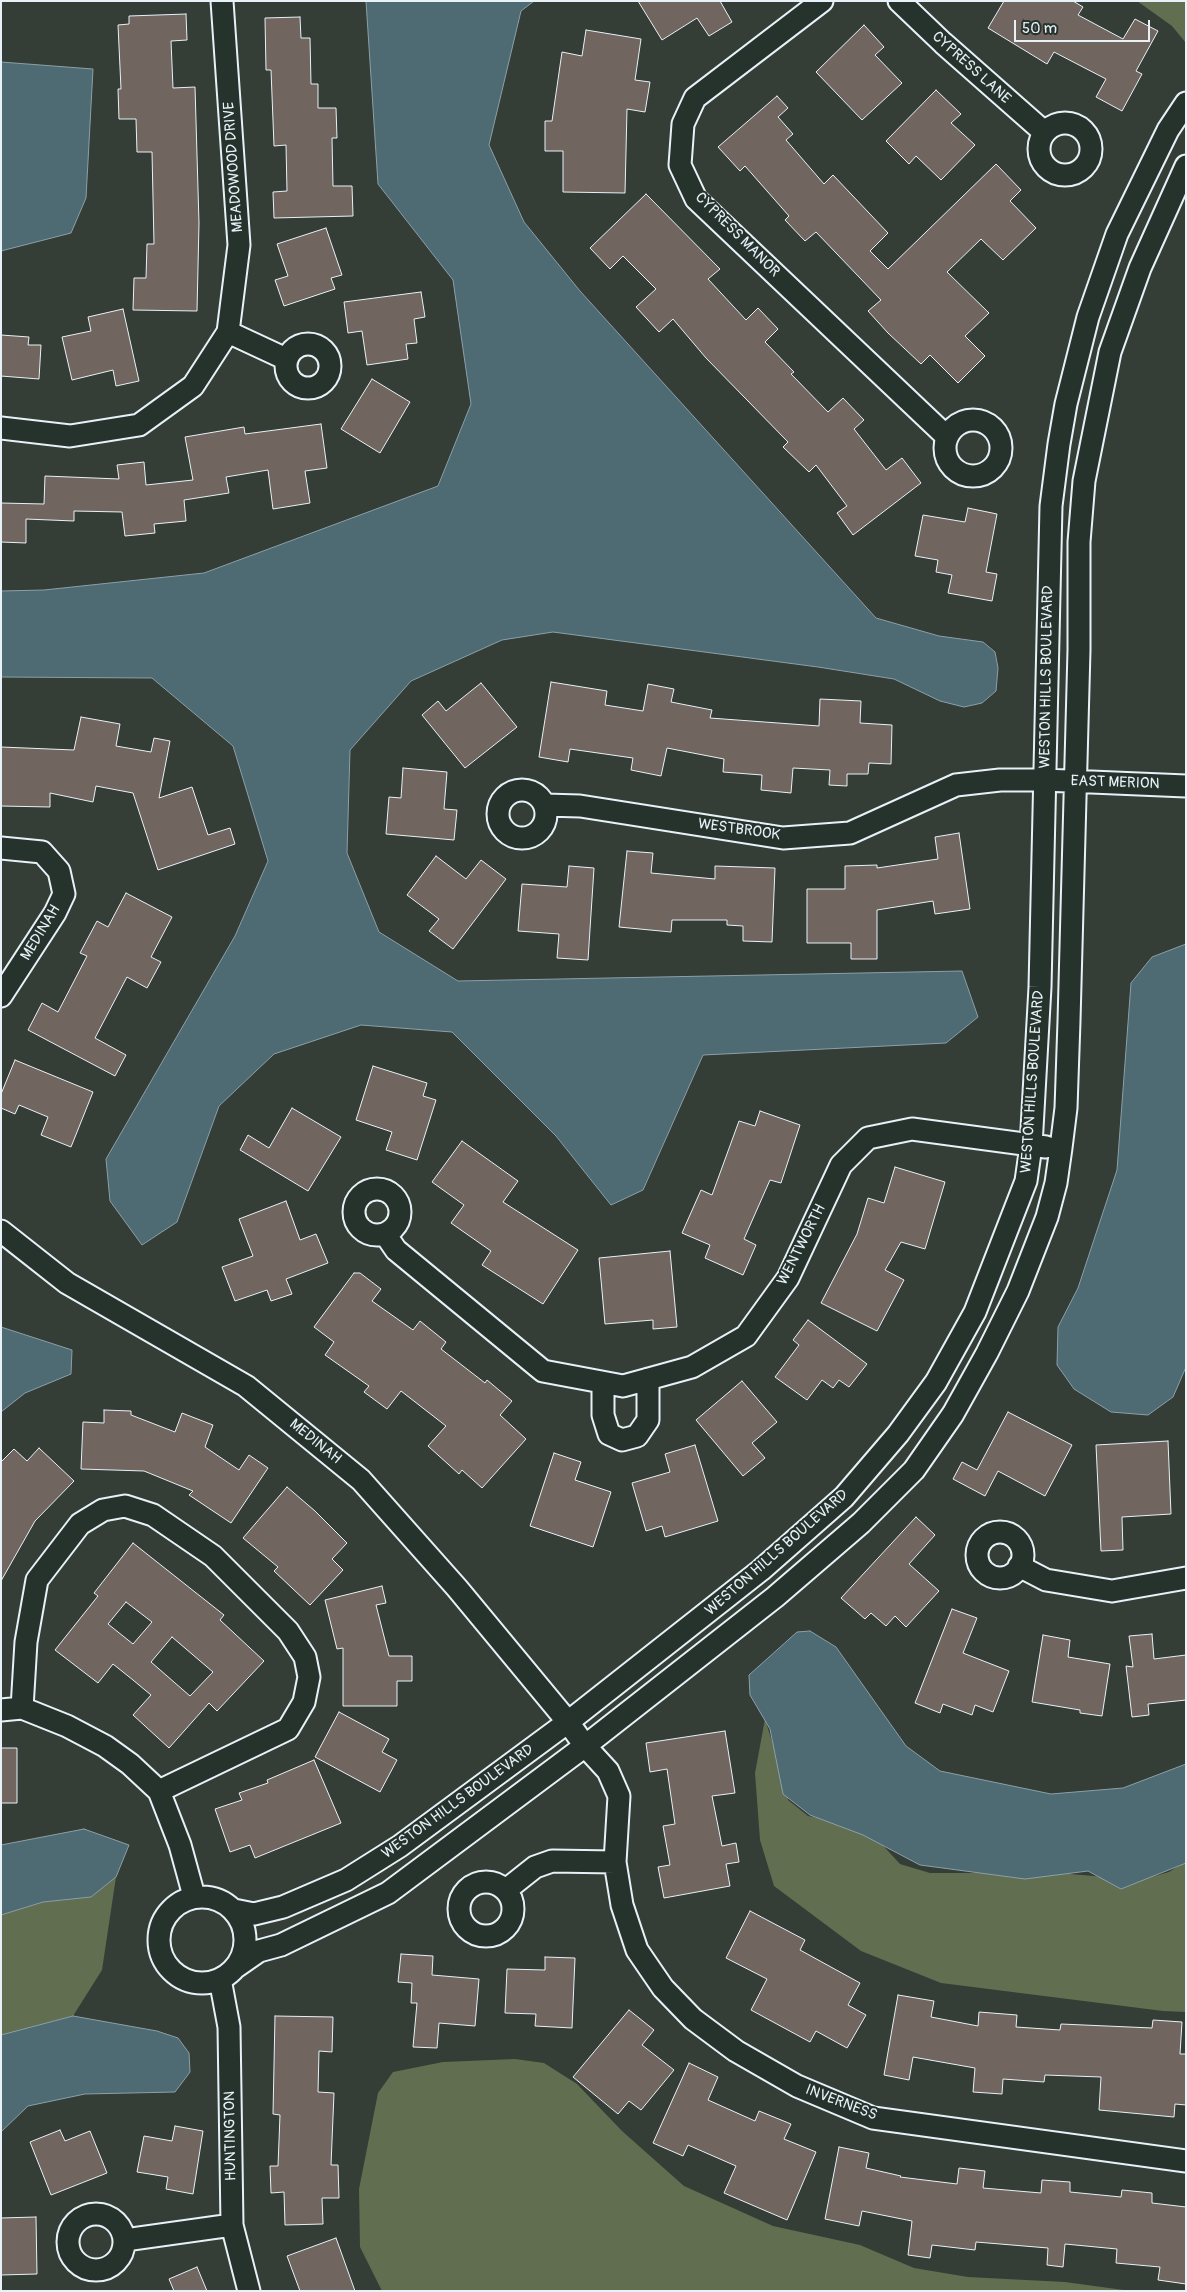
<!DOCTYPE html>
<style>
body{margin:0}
#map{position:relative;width:1187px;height:2292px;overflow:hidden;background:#353d37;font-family:Pangolin,sans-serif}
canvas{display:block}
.frame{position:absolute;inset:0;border:2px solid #e8f1f8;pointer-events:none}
.scale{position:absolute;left:1014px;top:20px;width:136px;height:22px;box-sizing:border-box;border:2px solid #e8f1f8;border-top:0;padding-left:6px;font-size:15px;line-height:18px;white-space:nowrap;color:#e8f1f8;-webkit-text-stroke:4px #26332d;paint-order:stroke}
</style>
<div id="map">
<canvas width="1187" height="2292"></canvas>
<div class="frame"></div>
<div class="scale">50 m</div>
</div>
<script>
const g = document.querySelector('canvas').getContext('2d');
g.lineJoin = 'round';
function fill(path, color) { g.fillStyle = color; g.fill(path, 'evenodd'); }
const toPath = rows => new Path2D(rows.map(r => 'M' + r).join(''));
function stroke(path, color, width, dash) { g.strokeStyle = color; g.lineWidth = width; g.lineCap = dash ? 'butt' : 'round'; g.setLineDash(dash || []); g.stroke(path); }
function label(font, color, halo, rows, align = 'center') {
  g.font = font + ' Pangolin,sans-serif'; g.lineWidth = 4; g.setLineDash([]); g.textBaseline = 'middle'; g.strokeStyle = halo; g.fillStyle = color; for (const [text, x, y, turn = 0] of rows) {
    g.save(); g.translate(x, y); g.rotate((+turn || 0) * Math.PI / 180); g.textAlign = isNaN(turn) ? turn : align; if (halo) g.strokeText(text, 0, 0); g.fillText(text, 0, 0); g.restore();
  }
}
fill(toPath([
 [1137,1,1186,1,1186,43,1172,26],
 [765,1719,784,1780,788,1800,808,1816,865,1826,900,1864,930,1873,1058,1873,1141,1880,1169,1872,1186,1861,1186,2012,1163,2011,941,1983,861,1951,774,1886,760,1840,755,1773],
 [116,1877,102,1970,73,2016,1,2035,1,1915,43,1902,91,1897],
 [515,2059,544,2063,577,2084,622,2131,684,2186,773,2226,860,2245,914,2268,968,2277,1065,2282,1131,2291,382,2291,360,2247,359,2189,378,2093,393,2072,443,2062]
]), '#616e4f');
const water = toPath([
 [366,1,534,1,521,11,489,145,524,222,580,291,876,618,939,636,983,642,995,652,998,668,996,691,982,703,964,707,940,701,894,679,818,667,553,632,502,640,411,681,350,750,347,853,379,932,458,981,962,971,978,1017,946,1043,703,1055,643,1190,611,1205,556,1136,452,1032,361,1025,274,1054,219,1106,177,1222,142,1245,110,1201,106,1159,235,936,268,861,233,746,152,678,1,677,1,591,44,590,204,573,438,486,471,404,453,280,378,184,366,1],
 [1,62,93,69,86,198,71,233,1,251,1,62],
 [1186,944,1186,1367,1173,1397,1148,1415,1111,1412,1074,1389,1057,1365,1058,1327,1078,1288,1117,1170,1131,983,1152,957,1186,944],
 [1,1327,72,1350,71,1374,25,1393,1,1412,1,1327],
 [810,1631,836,1647,906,1746,940,1771,1051,1794,1123,1788,1186,1764,1186,1863,1121,1889,1088,1871,1025,1879,920,1865,863,1835,810,1815,783,1794,770,1729,750,1695,749,1675,797,1632,810,1631],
 [84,1829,129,1845,116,1877,91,1897,43,1902,1,1915,1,1845,84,1829],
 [73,2016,157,2031,178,2038,189,2053,190,2072,175,2092,85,2094,28,2106,1,2132,1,2035,73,2016]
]);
fill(water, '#4e6a73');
stroke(water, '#8ca0a8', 1);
const building = toPath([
 [638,1,720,1,732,22,709,36,697,18,662,40,638,1],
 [1004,1,1073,1,1083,7,1078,15,1123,39,1135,19,1158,31,1136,71,1142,74,1122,111,1096,97,1106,79,1054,52,1047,64,988,28,1004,1],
 [186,14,187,40,171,41,173,88,195,87,199,223,197,311,133,310,134,278,146,278,147,244,154,244,152,152,137,152,136,119,119,119,118,89,121,89,118,25,129,24,129,16,186,14],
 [300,17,301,38,310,38,311,84,318,84,318,108,336,108,337,138,332,138,333,186,352,186,353,216,274,218,273,192,287,191,286,145,274,146,271,70,266,70,265,18,300,17],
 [864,25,884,47,875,55,902,83,862,120,816,72,864,25],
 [586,30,641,39,635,80,650,82,645,112,627,109,625,193,563,192,563,151,545,151,545,121,552,121,562,52,582,56,586,30],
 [936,90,961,114,951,123,975,145,941,180,916,156,909,164,886,141,936,90],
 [777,96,788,108,778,117,793,134,786,140,824,184,833,175,888,233,870,251,888,269,996,164,1021,190,1010,201,1036,228,1003,260,981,239,947,272,989,313,965,336,985,356,958,383,930,355,921,364,888,333,868,311,881,300,816,232,805,241,785,220,789,216,745,166,740,171,718,147,777,96],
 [646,194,720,269,708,279,746,320,758,308,778,329,765,342,794,372,791,374,828,412,843,398,864,420,854,429,886,470,902,458,921,483,853,535,837,513,847,506,816,465,809,472,783,447,788,442,706,358,673,319,659,332,636,307,656,289,623,256,610,269,590,248,646,194],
 [326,228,342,275,331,278,335,289,284,306,275,280,288,276,277,244,326,228],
 [421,292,425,317,414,319,417,343,406,344,408,359,367,365,362,331,348,333,344,302,421,292],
 [123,309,139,381,116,386,113,370,72,380,62,337,91,331,88,317,123,309],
 [1,335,29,337,28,345,41,345,39,379,1,376,1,335],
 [372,379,410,402,380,453,341,429,372,379],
 [321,424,327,468,305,471,310,503,273,509,268,470,226,477,229,493,184,500,186,521,154,524,155,533,125,536,122,512,74,511,74,521,26,519,26,543,1,542,1,503,44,504,45,476,119,479,117,465,144,462,146,485,193,480,185,437,244,427,245,434,321,424],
 [968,508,997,514,986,572,997,574,992,601,948,593,952,575,936,572,938,560,915,556,923,515,965,522,968,508],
 [551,682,607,691,605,705,643,711,648,684,674,689,671,702,712,710,710,718,819,726,820,699,861,701,860,723,892,725,891,764,869,763,868,774,847,774,847,786,829,785,830,770,793,768,791,793,761,790,762,775,723,772,724,759,667,748,661,776,631,770,633,758,570,749,568,762,539,757,551,682],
 [481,683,517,727,465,768,422,715,438,701,446,711,481,683],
 [81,717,120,724,116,746,151,752,154,738,170,741,159,798,192,787,208,835,230,828,235,844,158,870,133,793,96,786,93,802,50,793,50,807,1,806,1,747,74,750,81,717],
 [403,768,447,772,444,809,457,810,454,840,386,834,389,797,401,798,403,768],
 [959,833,970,909,935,914,933,901,877,910,877,959,851,959,851,943,807,943,807,889,845,889,845,866,877,865,877,868,938,859,935,837,959,833],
 [627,851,653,853,651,873,715,879,715,866,775,868,772,942,743,941,743,926,727,925,727,920,672,920,671,932,619,927,627,851],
 [436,856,466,879,481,860,506,879,453,949,429,931,439,919,407,895,436,856],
 [569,866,594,868,588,960,557,958,559,934,518,931,522,884,567,887,569,866],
 [126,893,172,917,151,957,161,962,147,988,127,977,95,1038,126,1055,115,1076,28,1030,42,1003,58,1012,87,956,80,953,97,921,108,927,126,893],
 [15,1060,93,1092,71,1147,41,1135,48,1117,19,1105,15,1114,1,1108,1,1094,15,1060],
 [373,1066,427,1083,423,1096,436,1100,417,1160,386,1150,392,1132,356,1120,373,1066],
 [292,1108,341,1137,308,1191,240,1150,248,1135,269,1148,292,1108],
 [760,1111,800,1125,781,1183,770,1180,744,1239,756,1245,743,1275,705,1258,710,1245,682,1233,701,1190,712,1195,739,1121,755,1126,760,1111],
 [462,1141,518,1181,503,1202,578,1250,543,1304,482,1265,491,1251,451,1223,464,1205,432,1182,462,1141],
 [895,1167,945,1182,925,1249,901,1242,885,1270,904,1280,877,1331,821,1303,857,1234,868,1198,884,1203,895,1167],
 [286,1201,300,1240,316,1234,328,1263,286,1279,292,1294,271,1301,267,1290,235,1301,222,1267,253,1256,239,1219,286,1201],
 [670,1251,677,1327,653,1329,653,1320,605,1324,599,1258,670,1251],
 [354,1273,360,1273,381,1289,372,1301,413,1330,420,1321,446,1342,441,1349,485,1383,487,1380,512,1401,500,1415,526,1439,482,1488,462,1470,459,1474,428,1446,446,1426,401,1391,387,1409,364,1392,369,1386,325,1355,334,1342,314,1327,354,1273],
 [808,1320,867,1364,849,1387,839,1380,833,1388,822,1380,807,1400,775,1377,799,1345,793,1340,808,1320],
 [742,1381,777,1422,752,1443,765,1458,743,1476,696,1420,742,1381],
 [104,1410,131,1411,131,1415,175,1432,182,1413,213,1425,205,1447,239,1470,249,1455,268,1468,231,1523,189,1495,193,1491,144,1471,81,1469,83,1422,104,1423,104,1410],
 [1008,1412,1072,1445,1045,1496,998,1471,985,1496,953,1479,962,1462,977,1470,1008,1412],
 [1168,1441,1171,1514,1122,1517,1123,1550,1101,1551,1096,1445,1168,1441],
 [695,1445,718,1521,665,1537,662,1526,646,1531,632,1483,670,1472,665,1454,695,1445],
 [39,1448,74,1481,35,1521,1,1581,1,1462,14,1449,27,1461,39,1448],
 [554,1453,581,1462,575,1480,611,1492,593,1547,530,1526,554,1453],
 [287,1487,315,1511,347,1543,332,1559,343,1570,310,1605,274,1571,278,1567,243,1538,287,1487],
 [916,1517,935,1535,909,1564,939,1591,906,1627,895,1616,886,1626,871,1613,865,1619,841,1598,916,1517],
 [133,1543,224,1615,220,1620,264,1661,217,1711,209,1703,169,1748,133,1715,151,1695,133,1680,113,1664,98,1683,55,1650,98,1596,94,1593,133,1543],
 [126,1602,152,1622,133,1644,108,1624,126,1602],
 [172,1637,213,1672,190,1696,151,1662,172,1637],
 [382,1586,386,1603,376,1605,389,1656,412,1656,412,1681,397,1681,397,1706,343,1706,343,1648,337,1649,325,1600,382,1586],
 [952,1609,977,1618,963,1653,1009,1671,993,1712,975,1705,972,1715,943,1704,940,1713,915,1703,952,1609],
 [1152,1634,1154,1659,1186,1655,1186,1700,1148,1704,1149,1715,1132,1717,1126,1666,1133,1667,1129,1636,1152,1634],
 [1043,1635,1070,1640,1068,1657,1110,1664,1102,1716,1080,1713,1080,1710,1032,1702,1043,1635],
 [339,1712,389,1739,382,1752,397,1760,380,1792,315,1757,339,1712],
 [725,1731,735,1793,712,1796,722,1846,736,1843,739,1862,726,1864,730,1886,664,1898,658,1867,670,1865,663,1826,675,1824,667,1769,650,1772,646,1743,725,1731],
 [1,1748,17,1748,17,1803,1,1803,1,1748],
 [314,1760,341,1823,255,1858,250,1845,230,1852,215,1809,242,1800,239,1793,268,1783,267,1780,314,1760],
 [750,1911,805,1940,800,1950,860,1983,848,2005,866,2015,847,2048,816,2031,810,2042,751,2010,767,1979,726,1958,750,1911],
 [401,1954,433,1956,432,1975,479,1979,475,2026,439,2023,437,2048,413,2047,417,2003,411,2003,412,1983,398,1982,401,1954],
 [545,1957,575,1958,572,2028,535,2026,536,2014,505,2013,507,1969,545,1970,545,1957],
 [898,1995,934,2001,931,2017,978,2026,979,2012,1017,2015,1016,2027,1060,2030,1061,2024,1152,2028,1153,2020,1182,2022,1180,2054,1186,2054,1186,2105,1175,2104,1174,2117,1099,2110,1101,2077,1045,2075,1044,2082,1003,2079,1002,2094,973,2092,975,2068,913,2057,909,2080,884,2075,898,1995],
 [629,2010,654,2030,642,2045,674,2070,641,2110,629,2101,618,2114,573,2077,629,2010],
 [275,2016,333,2017,332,2052,319,2051,318,2092,334,2093,331,2165,338,2165,339,2198,322,2198,323,2224,285,2225,284,2192,271,2193,270,2166,278,2166,280,2115,273,2114,275,2016],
 [689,2063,718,2077,708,2100,755,2121,759,2111,791,2124,784,2139,816,2152,787,2220,724,2193,736,2166,688,2145,683,2156,653,2143,689,2063],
 [175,2126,203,2131,193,2194,166,2189,168,2177,137,2172,144,2136,172,2141,175,2126],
 [60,2130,65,2141,90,2131,107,2173,51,2195,30,2142,60,2130],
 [839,2147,869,2153,866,2168,901,2176,900,2177,957,2184,959,2168,985,2171,983,2188,1041,2193,1042,2180,1070,2182,1070,2192,1121,2197,1122,2190,1152,2193,1152,2203,1186,2207,1186,2284,1158,2280,1160,2267,1116,2263,1117,2249,1065,2244,1063,2267,1047,2265,1048,2248,976,2242,975,2250,932,2245,930,2258,908,2255,912,2221,862,2211,859,2226,825,2219,839,2147],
 [36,2217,37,2274,1,2275,1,2218,36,2217],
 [336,2238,355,2291,300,2291,287,2256,336,2238],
 [197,2267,207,2291,174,2291,169,2279,197,2267]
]);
fill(building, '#71655f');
stroke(building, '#e8f1f8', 1);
const street = toPath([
 [822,1,695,98,683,124,680,165,696,199,946,436],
 [899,1,943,43,1044,132],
 '1039 149a26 26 0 1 1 52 0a26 26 0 1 1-52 0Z',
 [228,332,286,359],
 '286 366a22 22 0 1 1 44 0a22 22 0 1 1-44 0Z',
 '945 448a28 28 0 1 1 56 0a28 28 0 1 1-56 0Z',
 [1,428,70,436,139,425,193,386,228,332,239,245,222,1],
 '498 814a24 24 0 1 1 48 0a24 24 0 1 1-48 0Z',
 [545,805,580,806,783,838,850,833,956,785,1000,780,1044,780,1186,786],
 [1,848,42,852,59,871,64,894,55,913,1,996],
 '354 1212a23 23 0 1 1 46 0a23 23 0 1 1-46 0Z',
 [1,1231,67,1283,246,1386,361,1480,457,1588,568,1722,585,1746,608,1771,619,1796,615,1862,622,1905,637,1950,663,1988,693,2019,736,2051,797,2086,873,2118,1186,2161],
 [385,1234,396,1250,543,1371,623,1386,692,1367,746,1336,788,1278,841,1165,868,1138,912,1129,1046,1147],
 [603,1383,603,1415,609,1434,622,1440,637,1436,648,1420,648,1379],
 '977 1555a23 23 0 1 1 46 0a23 23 0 1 1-46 0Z',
 [1019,1566,1046,1580,1112,1591,1186,1578],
 [22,1708,26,1642,37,1580,80,1524,103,1510,125,1506,153,1515,213,1556,288,1631,305,1657,309,1677,304,1702,288,1729,159,1791],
 [1,1710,22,1708,67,1726,105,1746,130,1764,159,1791,180,1845,194,1896],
 '459 1909a27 27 0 1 1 54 0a27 27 0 1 1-54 0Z',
 [506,1890,535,1867,552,1861,615,1862],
 '159 1940a43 43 0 1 1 86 0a43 43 0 1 1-86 0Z',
 [234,1910,254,1914,283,1907,346,1880,400,1846,568,1722,761,1570,844,1497,898,1434,936,1382,975,1312,1026,1181,1031,1146,1040,987,1051,506,1059,444,1066,404,1088,317,1117,234,1168,130,1186,103],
 [236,1967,259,1951,281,1945,388,1893,585,1746,775,1597,861,1523,914,1470,953,1414,987,1353,1018,1291,1047,1217,1056,1183,1061,1148,1066,1108,1069,1021,1079,650,1079,542,1084,481,1110,352,1140,268,1186,166],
 [220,1979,229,2027,232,2225,249,2291],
 '68 2242a28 28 0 1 1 56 0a28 28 0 1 1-56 0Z',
 [125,2240,232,2225]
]);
stroke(street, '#e8f1f8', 25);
stroke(street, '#26332d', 21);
label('15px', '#e8f1f8', '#26332d', [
 ["CYPRESS LANE",971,68,42],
 ["MEADOWOOD DRIVE",234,167,-94],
 ["CYPRESS MANOR",737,235,45],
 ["WESTON HILLS BOULEVARD",1047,677,-89],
 ["EAST MERION",1115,783,2],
 ["WESTBROOK",739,830,8],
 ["MEDINAH",41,933,-59],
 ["WESTON HILLS BOULEVARD",1033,1082,-86],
 ["WENTWORTH",802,1245,-63],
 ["MEDINAH",315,1442,39],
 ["WESTON HILLS BOULEVARD",777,1553,-41],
 ["WESTON HILLS BOULEVARD",458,1802,-36],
 ["INVERNESS",841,2103,21],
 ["HUNTINGTON",231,2136,-91]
]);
</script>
